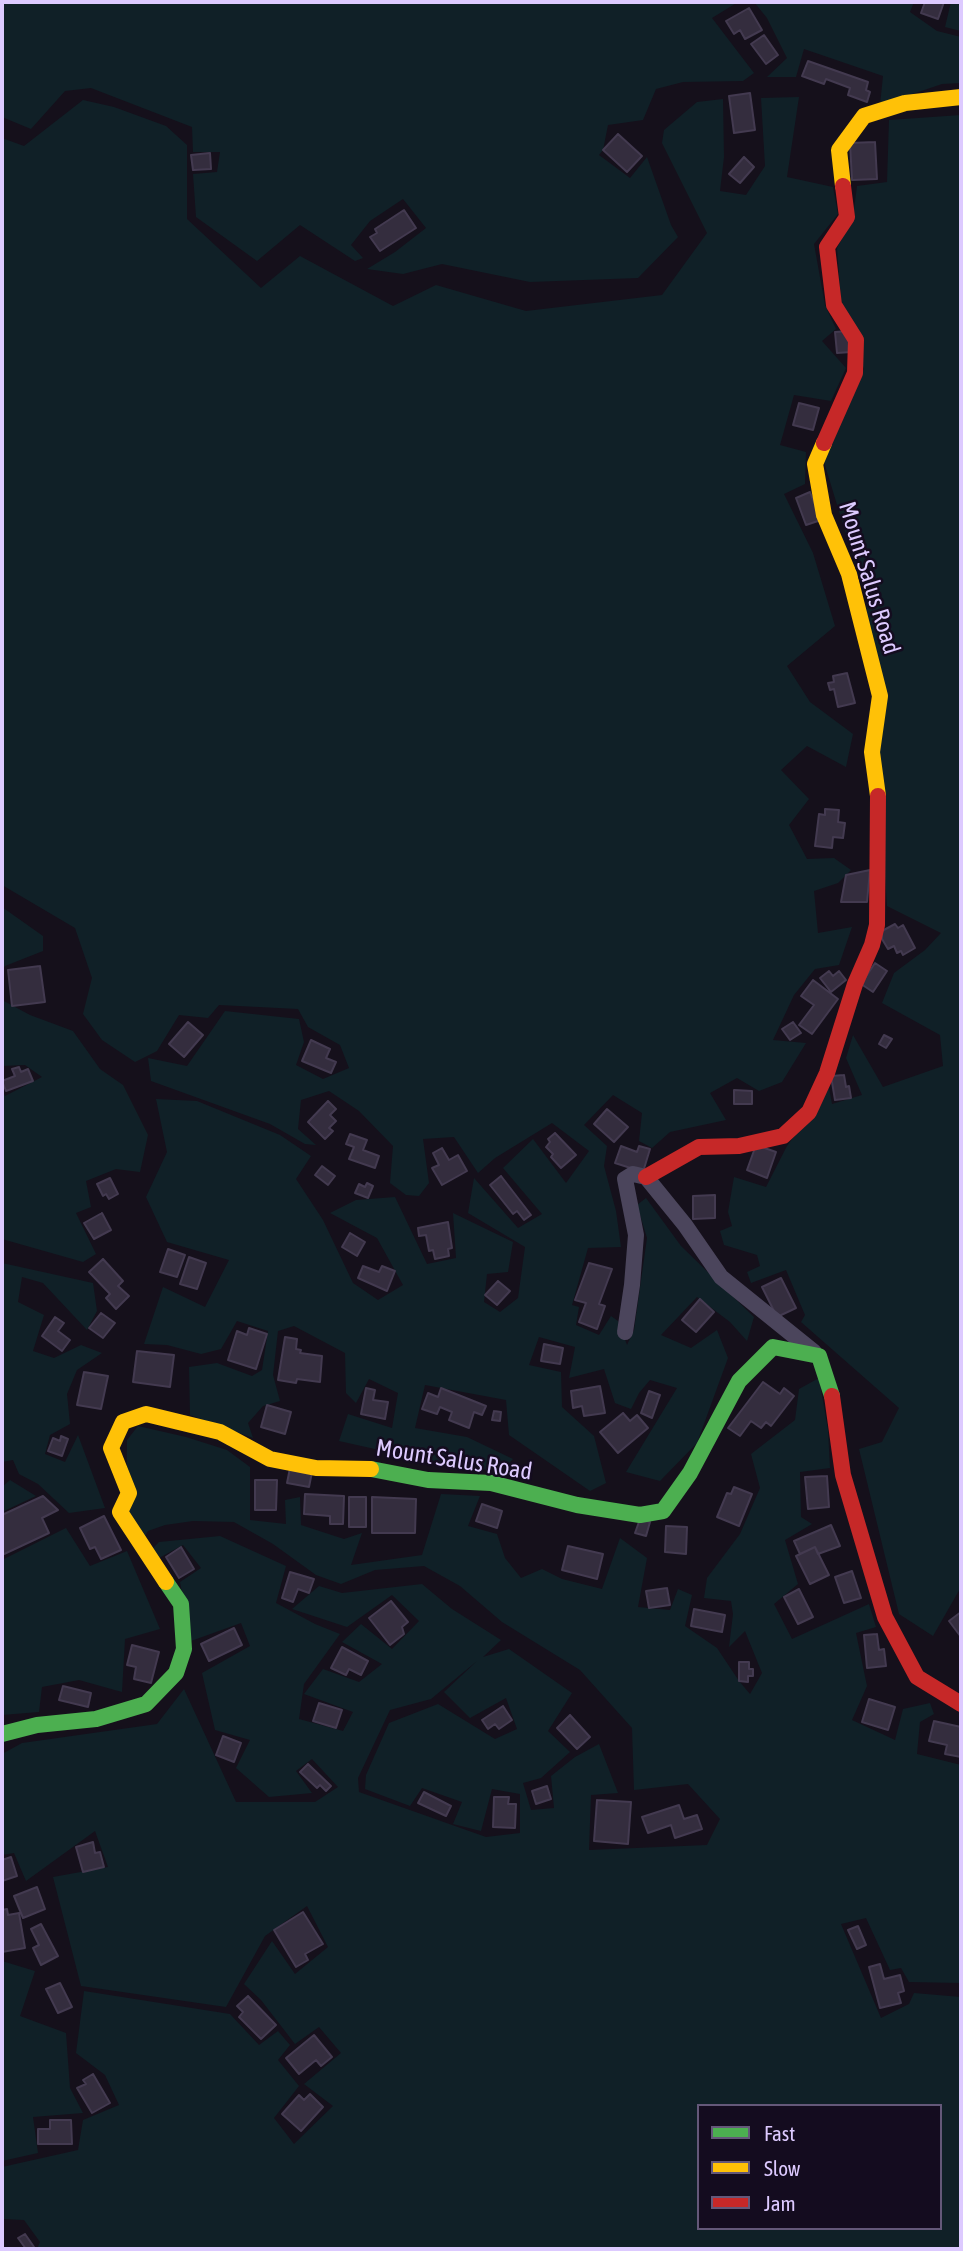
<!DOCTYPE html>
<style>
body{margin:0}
#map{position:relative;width:963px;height:2251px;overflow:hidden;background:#15101b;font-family:"Asap Condensed",sans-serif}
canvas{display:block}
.frame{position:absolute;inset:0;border:4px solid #ddcaff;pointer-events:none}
.legend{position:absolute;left:697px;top:2104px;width:245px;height:126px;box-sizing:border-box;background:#140c1f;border:2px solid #645879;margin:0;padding:9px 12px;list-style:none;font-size:21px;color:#ddcaff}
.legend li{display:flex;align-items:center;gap:14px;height:35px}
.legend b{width:35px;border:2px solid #645879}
</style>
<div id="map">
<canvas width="963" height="2251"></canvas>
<div class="frame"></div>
<ul class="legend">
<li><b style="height:9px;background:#4caf50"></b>Fast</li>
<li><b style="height:9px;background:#ffc107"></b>Slow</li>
<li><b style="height:9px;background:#c62828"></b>Jam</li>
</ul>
</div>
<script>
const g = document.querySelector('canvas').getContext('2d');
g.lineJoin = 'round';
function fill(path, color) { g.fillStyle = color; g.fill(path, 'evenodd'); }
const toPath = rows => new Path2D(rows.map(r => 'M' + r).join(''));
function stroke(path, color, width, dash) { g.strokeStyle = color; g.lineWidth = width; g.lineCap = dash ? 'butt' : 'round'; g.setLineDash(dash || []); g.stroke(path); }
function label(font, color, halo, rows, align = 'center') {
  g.font = font + ' "Asap Condensed",sans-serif'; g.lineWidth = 5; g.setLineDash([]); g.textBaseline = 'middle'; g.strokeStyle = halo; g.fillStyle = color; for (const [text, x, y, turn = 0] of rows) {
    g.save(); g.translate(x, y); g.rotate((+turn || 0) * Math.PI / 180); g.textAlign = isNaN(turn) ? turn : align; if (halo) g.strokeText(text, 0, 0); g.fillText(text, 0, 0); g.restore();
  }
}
fill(toPath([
 [2,2,738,2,712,18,754,73,743,81,683,82,656,89,643,120,608,125,603,150,599,155,630,178,647,157,671,225,678,237,638,278,530,282,442,264,403,274,367,269,395,252,426,228,403,199,370,221,351,245,363,258,355,261,300,225,257,261,196,217,193,174,217,172,220,152,193,152,192,127,91,88,65,91,31,129,2,117],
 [754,2,914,2,910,12,937,31,961,37,961,83,942,84,880,105,883,76,804,49,796,77,767,77,787,58,767,18],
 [951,2,961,2,961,31,945,27],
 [799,97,787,177,833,187,838,214,814,244,825,305,836,329,822,341,846,368,831,401,794,395,780,445,806,452,805,484,784,494,813,553,835,626,787,666,810,702,853,734,846,767,807,746,781,770,809,799,789,825,807,859,834,858,851,870,838,883,814,891,818,933,852,927,839,965,815,969,794,995,773,1040,806,1043,782,1082,759,1091,737,1078,710,1093,726,1120,670,1132,652,1148,639,1141,642,1113,613,1095,584,1125,607,1146,604,1166,616,1211,621,1247,588,1248,572,1305,579,1307,576,1325,599,1335,611,1316,618,1321,627,1345,634,1330,647,1238,637,1205,646,1198,681,1246,754,1317,747,1341,730,1322,697,1297,661,1335,691,1348,717,1330,728,1358,697,1443,660,1481,626,1472,677,1388,650,1380,639,1393,631,1409,615,1403,604,1369,569,1378,575,1347,539,1337,529,1365,561,1372,562,1407,594,1436,606,1483,590,1491,509,1435,506,1400,425,1385,415,1428,467,1437,513,1459,501,1472,415,1458,339,1441,348,1414,392,1428,398,1393,369,1379,356,1403,346,1393,345,1353,294,1326,278,1331,273,1375,280,1401,263,1406,248,1423,253,1438,190,1415,189,1367,217,1363,252,1376,262,1370,268,1331,237,1321,221,1349,201,1354,167,1345,144,1344,163,1287,205,1307,229,1260,167,1242,146,1197,167,1152,156,1099,197,1101,280,1135,311,1156,296,1179,323,1220,353,1283,378,1300,403,1285,377,1238,330,1213,356,1200,395,1197,427,1264,456,1258,453,1213,513,1242,508,1272,487,1274,484,1302,500,1312,518,1298,525,1247,468,1213,474,1178,518,1228,542,1214,503,1168,533,1139,566,1183,589,1151,552,1123,495,1158,478,1173,454,1137,423,1139,429,1183,419,1196,406,1195,390,1183,393,1146,359,1111,329,1091,301,1100,298,1129,316,1145,305,1144,270,1124,151,1081,148,1058,187,1066,225,1011,299,1019,304,1042,296,1065,323,1079,349,1068,340,1045,308,1027,298,1009,219,1005,208,1018,179,1015,157,1051,135,1062,102,1040,83,1014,92,978,75,928,2,885,2,138,24,146,83,100,114,107,166,126,187,145,187,219,261,288,300,256,393,306,436,285,526,311,662,295,707,233,662,143,664,130,697,102,723,99,724,157,720,191,746,195,765,166,761,98],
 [961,115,961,1587,933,1636,899,1614,859,1449,882,1442,899,1408,801,1322,805,1315,786,1270,751,1283,747,1272,760,1266,757,1255,724,1245,720,1231,732,1226,728,1212,734,1177,766,1187,787,1146,829,1088,832,1104,862,1095,846,1058,853,1035,883,1087,943,1066,940,1035,882,1003,894,973,925,950,941,933,887,906,866,600,824,462,864,369,841,301,837,248,853,217,857,186,887,182,889,120],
 [2,907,43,936,43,951,5,966,2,970],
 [2,1000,30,1015,73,1031,100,1069,123,1085,148,1135,140,1172,116,1169,86,1181,91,1207,76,1213,96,1254,83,1262,2,1239,2,1089,5,1096,42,1077,25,1065,2,1066],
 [2,1263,93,1283,97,1311,87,1330,43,1283,22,1277,18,1302,44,1315,33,1351,54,1358,81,1345,102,1353,77,1370,67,1394,70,1424,50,1435,45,1454,65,1462,78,1435,105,1508,69,1513,38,1484,19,1474,13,1460,2,1462],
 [819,1378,828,1430,830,1468,800,1472,801,1517,812,1524,785,1540,798,1584,774,1604,792,1639,869,1604,876,1627,856,1633,867,1686,852,1720,895,1740,903,1709,930,1703,934,1714,920,1722,917,1754,961,1765,961,1983,909,1982,901,1968,890,1970,866,1918,841,1924,881,2018,909,2004,914,1993,961,1997,961,2249,37,2249,40,2242,24,2220,4,2219,2,2167,78,2150,83,2120,119,2105,105,2075,76,2053,84,1991,230,2014,259,2045,278,2031,290,2045,278,2060,299,2086,274,2118,294,2144,333,2106,304,2084,341,2053,319,2027,295,2044,261,2000,244,1984,272,1941,295,1974,328,1947,307,1906,265,1936,226,2007,81,1986,53,1877,108,1867,95,1831,26,1881,14,1853,2,1855,2,1754,22,1743,157,1724,184,1689,236,1802,315,1802,338,1787,312,1759,296,1771,312,1793,269,1797,236,1768,250,1740,215,1730,202,1673,250,1646,241,1623,191,1641,180,1582,201,1568,183,1545,159,1558,152,1549,159,1542,220,1536,286,1566,276,1603,315,1624,340,1634,304,1684,299,1719,343,1731,353,1712,304,1694,323,1669,359,1682,382,1664,342,1642,361,1624,392,1649,419,1621,392,1595,347,1627,292,1609,319,1586,342,1593,422,1584,452,1609,501,1640,483,1657,509,1649,572,1693,548,1731,570,1752,541,1778,523,1783,531,1810,554,1808,551,1776,575,1757,599,1744,618,1793,591,1795,589,1850,707,1845,720,1819,688,1784,634,1790,632,1728,580,1670,502,1622,460,1586,424,1566,375,1570,341,1584,316,1575,273,1544,234,1522,193,1521,165,1525,148,1531,144,1538,126,1512,127,1440,138,1426,186,1437,227,1450,250,1467,250,1520,286,1524,285,1500,300,1497,301,1525,344,1539,362,1533,351,1565,422,1555,441,1494,480,1496,468,1526,497,1534,505,1558,521,1578,542,1569,562,1579,602,1589,620,1538,647,1558,638,1607,670,1610,678,1589,692,1595,685,1626,717,1648,739,1681,750,1694,762,1673,745,1631,729,1647,733,1614,731,1601,704,1598,707,1578,740,1534,760,1488,751,1454,795,1420,799,1389],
 [477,1661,444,1692,470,1718,506,1698,517,1729,495,1739,438,1704,389,1723,366,1775,365,1789,410,1806,422,1788,462,1802,453,1824,481,1831,492,1789,520,1794,520,1833,486,1837,359,1792,358,1778,390,1710,431,1699],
 [699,2106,940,2106,940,2228,699,2228],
 [10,1480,36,1496,2,1512,2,1487],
 [66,1528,90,1566,127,1551,160,1629,125,1639,122,1692,79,1680,42,1687,39,1712,2,1715,2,1560],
 [2,1961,35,1971,20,2016,66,2033,70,2088,83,2113,33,2117,38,2153,2,2161]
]), '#102027');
const building = toPath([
 [925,2,944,2,938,19,921,13,925,2],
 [749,8,762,30,745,39,740,30,734,34,726,21,749,8],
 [764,35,778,55,766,64,751,44,764,35],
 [808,61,868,82,866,90,870,92,867,102,848,95,850,88,826,79,824,84,802,76,808,61],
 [750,93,755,130,734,133,729,96,750,93],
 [618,134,642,156,627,172,603,150,618,134],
 [875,142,877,179,852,180,850,143,875,142],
 [210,153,211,169,193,170,191,155,210,153],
 [744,157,754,167,740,183,729,174,744,157],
 [404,210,416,228,380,251,370,237,377,233,375,229,404,210],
 [849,331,851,352,837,353,835,332,849,331],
 [799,403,819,408,813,430,793,425,799,403],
 [810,492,821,520,806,525,796,498,810,492],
 [847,673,855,703,838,707,834,689,830,690,828,683,834,682,833,676,847,673],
 [825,809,839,810,838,822,845,823,843,838,833,837,832,848,815,846,819,814,825,815,825,809],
 [870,870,867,902,841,902,846,875,870,870],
 [895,924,898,928,903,925,915,948,903,955,901,951,897,953,894,946,888,949,882,939,882,931,895,924],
 [875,963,887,971,873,992,861,984,875,963],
 [40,966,45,1002,12,1006,8,970,40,966],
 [829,971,833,976,839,971,846,980,831,992,820,978,829,971],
 [813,980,838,999,812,1034,799,1025,814,1005,801,996,813,980],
 [188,1022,203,1035,184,1057,169,1044,188,1022],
 [793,1022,801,1033,790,1040,782,1029,793,1022],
 [884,1035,892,1039,886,1048,879,1044,884,1035],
 [311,1040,330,1049,326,1058,336,1062,331,1073,302,1061,311,1040],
 [19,1067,21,1072,28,1069,33,1081,6,1091,2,1081,15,1076,12,1069,19,1067],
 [844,1075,846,1087,849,1086,851,1098,835,1100,831,1076,844,1075],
 [734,1090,752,1091,752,1104,734,1104,734,1090],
 [328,1101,336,1109,330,1115,336,1121,329,1128,333,1131,325,1139,308,1122,328,1101],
 [607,1109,628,1127,614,1142,594,1124,607,1109],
 [555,1133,576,1155,561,1168,551,1157,553,1154,546,1147,550,1142,548,1139,555,1133],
 [350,1134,367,1140,363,1150,379,1156,375,1168,349,1159,354,1147,346,1144,350,1134],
 [756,1145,776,1152,767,1178,747,1170,756,1145],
 [621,1146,637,1152,639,1146,650,1149,643,1172,615,1163,621,1146],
 [442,1148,449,1160,458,1155,467,1171,442,1185,432,1168,439,1165,433,1153,442,1148],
 [322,1166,335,1176,328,1185,315,1175,322,1166],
 [501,1176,531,1215,524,1220,517,1211,513,1214,490,1185,501,1176],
 [110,1178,118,1194,109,1199,106,1194,103,1196,97,1184,110,1178],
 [367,1183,373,1186,368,1198,355,1193,359,1184,365,1187,367,1183],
 [715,1195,715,1218,693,1219,693,1196,715,1195],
 [102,1213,111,1230,94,1239,84,1223,102,1213],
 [448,1222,452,1248,448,1249,449,1256,435,1259,433,1250,429,1251,426,1235,419,1236,418,1228,448,1222],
 [350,1233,365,1242,357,1256,342,1247,350,1233],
 [168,1249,185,1255,177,1277,160,1272,168,1249],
 [189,1257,206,1263,197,1289,180,1284,189,1257],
 [103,1259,123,1281,118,1286,129,1296,116,1309,106,1298,110,1294,89,1272,103,1259],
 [589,1263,612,1269,599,1304,605,1306,597,1329,579,1322,586,1303,575,1300,589,1263],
 [363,1266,379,1272,382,1266,395,1271,387,1291,358,1278,363,1266],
 [781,1278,796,1308,777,1317,762,1287,781,1278],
 [498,1281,510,1291,497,1305,485,1295,498,1281],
 [700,1299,714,1312,696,1332,682,1320,700,1299],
 [101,1313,115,1323,103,1338,89,1328,101,1313],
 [55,1317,64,1323,58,1331,70,1340,62,1351,42,1336,55,1317],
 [249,1328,267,1334,256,1369,228,1360,237,1331,247,1335,249,1328],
 [285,1337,297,1339,296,1349,301,1350,300,1353,322,1356,320,1382,297,1379,296,1383,278,1380,285,1337],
 [544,1344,563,1348,560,1364,541,1361,544,1344],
 [137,1351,174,1355,170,1387,133,1382,137,1351],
 [84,1372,108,1376,101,1409,77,1405,84,1372],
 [763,1382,780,1394,784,1388,794,1396,771,1426,766,1422,761,1428,751,1421,740,1436,728,1428,763,1382],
 [600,1386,605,1413,584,1416,582,1406,573,1408,571,1391,600,1386],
 [366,1388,375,1390,373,1400,388,1402,385,1419,361,1414,366,1388],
 [441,1388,486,1406,482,1415,474,1412,469,1428,449,1420,452,1412,440,1407,437,1414,422,1409,428,1393,438,1397,441,1388],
 [649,1391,660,1395,652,1418,641,1413,649,1391],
 [267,1405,291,1412,285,1434,261,1427,267,1405],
 [494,1411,501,1412,500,1421,492,1420,494,1411],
 [623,1413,630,1421,637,1415,648,1428,618,1453,600,1432,623,1413],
 [61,1436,68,1439,62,1456,48,1451,53,1438,60,1441,61,1436],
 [290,1468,312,1472,309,1487,287,1483,290,1468],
 [827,1476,829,1507,808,1509,805,1477,827,1476],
 [255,1480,277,1480,276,1510,255,1510,255,1480],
 [734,1487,752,1494,739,1526,717,1517,727,1493,731,1494,734,1487],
 [305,1494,344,1496,343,1524,330,1524,330,1516,304,1514,305,1494],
 [43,1496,58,1510,42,1518,49,1533,2,1555,2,1515,43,1496],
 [349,1497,366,1497,366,1527,349,1527,349,1497],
 [372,1497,416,1499,415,1533,372,1533,372,1497],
 [482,1504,502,1511,497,1528,476,1521,482,1504],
 [104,1516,121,1550,101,1559,95,1547,90,1549,80,1528,104,1516],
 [640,1519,650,1522,646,1536,635,1533,640,1519],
 [831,1525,840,1546,818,1554,815,1547,800,1554,794,1541,831,1525],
 [666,1526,687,1527,686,1554,665,1552,666,1526],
 [568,1546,603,1554,597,1579,562,1570,568,1546],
 [181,1547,194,1569,179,1578,166,1557,181,1547],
 [815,1547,829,1575,810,1584,796,1556,815,1547],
 [852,1571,861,1598,844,1603,835,1577,852,1571],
 [290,1572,314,1579,309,1593,298,1589,293,1602,282,1598,290,1572],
 [667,1588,670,1605,649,1608,646,1591,667,1588],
 [799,1589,813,1617,798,1624,784,1597,799,1589],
 [391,1601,408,1622,402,1627,404,1634,390,1645,369,1618,391,1601],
 [694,1609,725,1615,722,1632,691,1626,694,1609],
 [961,1612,961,1637,949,1621,961,1612],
 [234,1628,242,1645,209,1661,201,1644,234,1628],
 [877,1634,879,1650,884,1649,886,1666,867,1668,864,1635,877,1634],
 [132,1645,159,1652,151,1683,134,1679,136,1667,127,1665,132,1645],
 [342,1647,368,1661,361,1675,349,1669,346,1675,331,1668,342,1647],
 [739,1662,749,1662,749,1669,753,1669,753,1676,748,1676,748,1682,739,1681,739,1662],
 [63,1686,91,1693,88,1707,59,1700,63,1686],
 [869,1699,895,1707,888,1730,862,1722,869,1699],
 [319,1703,342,1710,336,1728,313,1721,319,1703],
 [503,1706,512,1720,499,1729,495,1724,488,1729,482,1720,503,1706],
 [570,1715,590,1737,577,1749,557,1728,570,1715],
 [934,1721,961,1727,961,1757,945,1754,947,1745,929,1741,934,1721],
 [223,1736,241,1743,234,1762,216,1755,223,1736],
 [308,1764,331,1786,326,1791,320,1785,317,1788,300,1772,308,1764],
 [547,1786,551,1799,536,1804,532,1791,547,1786],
 [424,1792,451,1806,446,1816,418,1803,424,1792],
 [494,1797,509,1797,508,1804,516,1804,515,1828,493,1827,494,1797],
 [597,1800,631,1802,628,1844,594,1841,597,1800],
 [679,1805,684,1819,697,1815,702,1829,675,1838,671,1825,648,1833,642,1817,679,1805],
 [93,1842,95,1853,100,1852,104,1867,83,1872,76,1847,93,1842],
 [11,1857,17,1876,2,1881,2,1860,11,1857],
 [37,1887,45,1909,23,1918,14,1896,37,1887],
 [7,1909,8,1915,19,1913,25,1948,2,1952,2,1910,7,1909],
 [303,1912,323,1944,305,1954,308,1960,296,1967,274,1930,303,1912],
 [41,1924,58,1956,41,1965,33,1948,39,1945,31,1929,41,1924],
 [858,1926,866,1945,857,1949,848,1930,858,1926],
 [880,1964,884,1979,900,1975,904,1991,898,1993,901,2003,880,2008,869,1967,880,1964],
 [60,1983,72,2007,58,2013,46,1989,60,1983],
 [248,1996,276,2025,261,2039,239,2017,243,2012,237,2006,248,1996],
 [314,2035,332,2057,321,2066,316,2060,299,2074,286,2058,314,2035],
 [93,2074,110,2103,92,2113,77,2088,86,2084,83,2080,93,2074],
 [310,2094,323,2107,301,2131,282,2114,299,2095,304,2100,310,2094],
 [50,2120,71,2120,72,2144,38,2144,38,2129,50,2129,50,2120],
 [25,2234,34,2247,30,2249,26,2249,18,2238,25,2234]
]);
fill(building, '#342d3e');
stroke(building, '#433a50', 2);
stroke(toPath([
 [625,1332,632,1285,636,1235,625,1179,633,1174,646,1177,685,1225,721,1277,814,1352]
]), '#4b455c', 16);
stroke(toPath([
 [371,1469,428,1480,491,1483,577,1505,640,1515,663,1511,690,1473,739,1381,773,1347,819,1356,832,1396],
 [2,1734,37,1725,96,1719,146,1704,176,1673,184,1649,181,1604,166,1582]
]), '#4caf50', 16);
stroke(toPath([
 [843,186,839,150,864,116,905,103,961,97],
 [824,443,815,464,824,515,849,574,880,696,872,752,878,796],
 [166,1582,120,1512,129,1493,111,1448,123,1422,146,1414,220,1432,270,1459,316,1468,371,1469]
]), '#ffc107', 16);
stroke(toPath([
 [824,443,855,373,856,340,834,305,827,247,847,217,843,186],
 [646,1177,699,1147,739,1146,783,1136,809,1112,827,1073,855,984,872,945,877,925,878,796],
 [832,1396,843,1475,885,1617,917,1677,961,1704]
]), '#c62828', 16);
label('24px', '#ddcaff', '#140c1f', [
 ["Mount Salus Road",869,578,73],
 ["Mount Salus Road",454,1460,9]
]);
</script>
